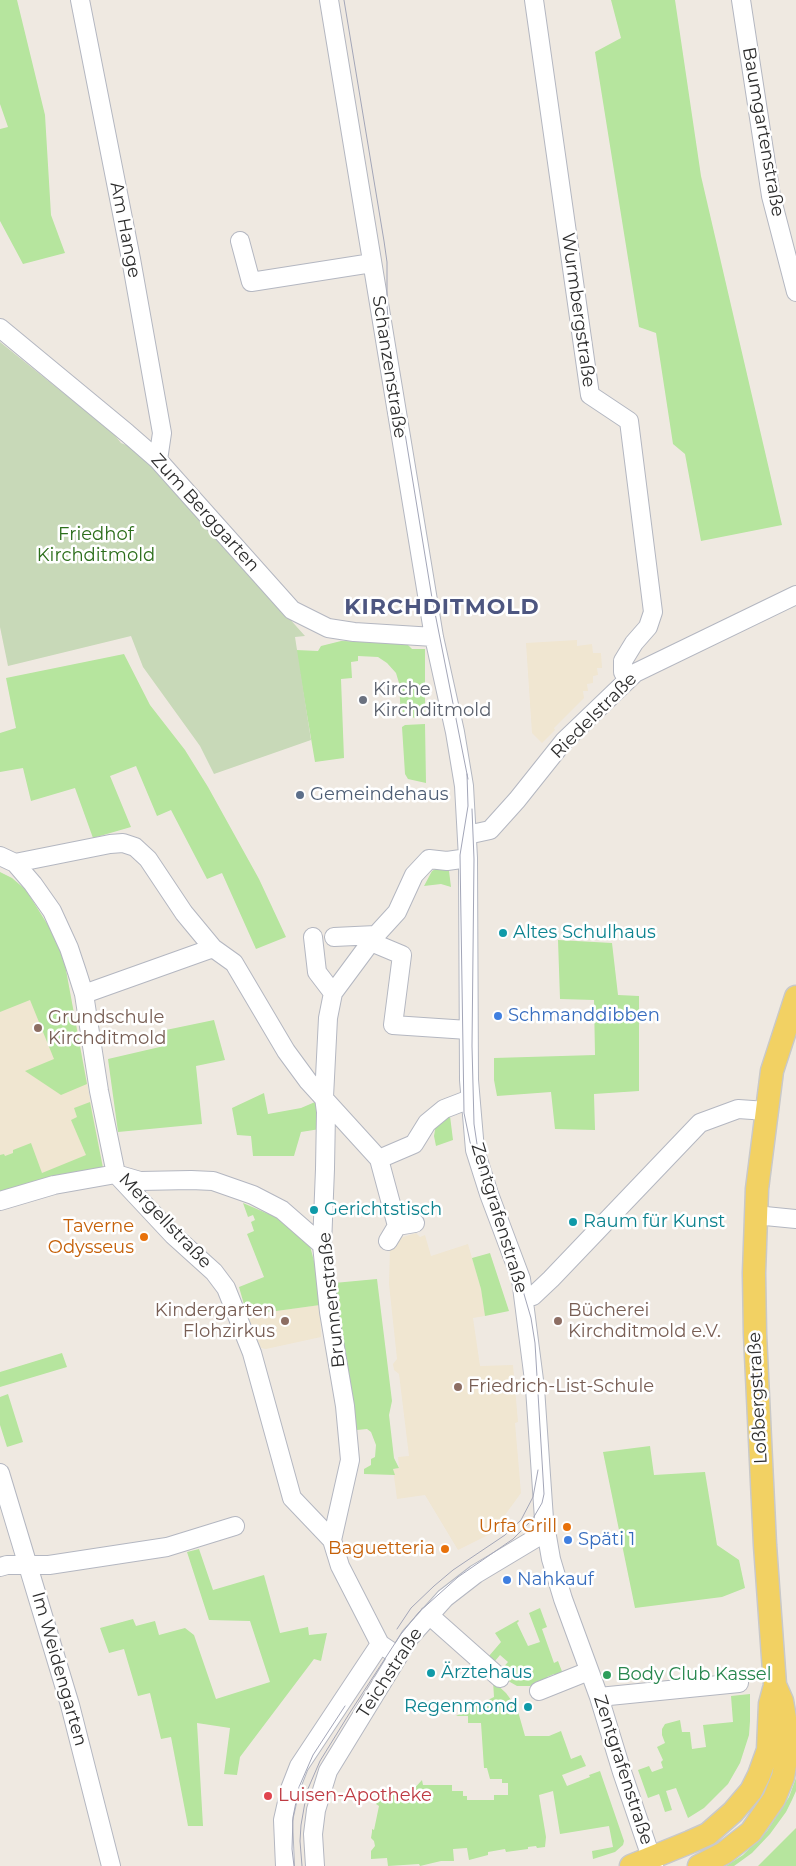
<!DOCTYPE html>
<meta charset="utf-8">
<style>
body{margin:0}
canvas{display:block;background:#efe9e1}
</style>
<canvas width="796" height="1866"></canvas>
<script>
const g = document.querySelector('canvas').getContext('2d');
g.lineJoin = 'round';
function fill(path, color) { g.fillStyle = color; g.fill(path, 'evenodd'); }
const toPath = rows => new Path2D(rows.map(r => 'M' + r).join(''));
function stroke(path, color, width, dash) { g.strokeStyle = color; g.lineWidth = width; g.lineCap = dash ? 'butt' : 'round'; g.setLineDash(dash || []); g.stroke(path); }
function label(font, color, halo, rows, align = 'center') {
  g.font = font + ' Montserrat,sans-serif'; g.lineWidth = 5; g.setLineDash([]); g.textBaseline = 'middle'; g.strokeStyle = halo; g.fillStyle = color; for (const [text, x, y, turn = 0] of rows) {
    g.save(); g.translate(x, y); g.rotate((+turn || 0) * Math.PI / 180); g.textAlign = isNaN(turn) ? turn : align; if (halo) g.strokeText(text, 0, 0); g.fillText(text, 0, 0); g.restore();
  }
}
fill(toPath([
 [577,640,577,646,592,644,593,653,601,653,602,668,597,668,598,675,593,676,593,683,587,684,588,691,583,691,584,698,554,728,555,730,542,743,532,733,526,643],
 [63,954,103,1168,0,1195,0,973],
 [416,1233,420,1237,425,1235,431,1256,468,1244,481,1289,485,1316,473,1318,480,1366,513,1365,518,1422,515,1423,521,1493,492,1533,458,1550,425,1495,397,1499,393,1469,399,1468,398,1457,409,1456,399,1374,394,1370,393,1364,397,1359,389,1284,390,1246,394,1240],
 [320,1305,321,1337,266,1349,261,1348,247,1315]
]), '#f0e6d1');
fill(toPath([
 [0,0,17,0,45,115,51,215,65,253,23,264,0,221,0,129,8,127,0,104],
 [611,0,675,0,701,176,782,525,701,541,685,454,673,444,656,333,639,327,595,52,621,38],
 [341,641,377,642,408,645,412,649,425,649,425,717,404,718,401,716,399,683,396,673,387,663,378,657,358,656,358,661,351,662,352,678,341,679,344,758,315,762,296,650,318,651,321,646],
 [124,654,150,705,185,750,208,787,259,879,286,937,256,949,222,873,207,879,171,810,157,816,136,766,110,776,131,827,93,838,75,788,31,801,23,768,0,772,0,733,16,728,6,678],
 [425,724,426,783,408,779,405,774,402,727,405,725],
 [439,867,449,871,451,887,441,884,424,886,432,871],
 [0,872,12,878,26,890,56,938,63,954,87,1084,61,1095,25,1071,54,1059,30,1000,0,1012],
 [558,940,612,943,618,995,639,996,639,1091,594,1094,595,1130,555,1129,551,1092,497,1096,494,1080,494,1058,595,1055,594,1000,560,999],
 [214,1020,225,1060,196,1066,202,1124,118,1132,108,1059,164,1046,161,1031],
 [264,1093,268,1114,301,1108,315,1102,320,1106,320,1129,301,1132,294,1156,253,1156,251,1136,237,1135,232,1108],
 [90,1102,103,1168,0,1195,0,1155,4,1154,5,1156,13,1153,13,1150,31,1143,42,1173,86,1155,71,1120,77,1117,74,1108],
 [446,1116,450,1116,453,1140,436,1146,434,1136,436,1124],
 [243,1203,280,1219,309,1242,315,1265,320,1305,247,1315,239,1287,264,1277,247,1234,254,1231,251,1222,255,1220,253,1215,248,1217],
 [490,1253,509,1311,485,1316,481,1289,472,1258],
 [377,1279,392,1401,389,1415,394,1458,399,1468,393,1469,395,1475,364,1474,364,1469,371,1465,371,1459,375,1457,376,1445,371,1432,367,1429,357,1430,334,1283],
 [62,1353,67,1367,0,1387,0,1372],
 [8,1394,23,1442,7,1447,0,1425,0,1397],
 [650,1446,654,1475,705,1472,717,1545,739,1560,745,1588,722,1597,635,1608,603,1452],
 [199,1549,213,1590,264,1575,280,1633,308,1627,309,1635,327,1633,321,1661,314,1659,240,1757,237,1775,224,1774,230,1728,197,1723,203,1826,188,1826,171,1737,161,1739,150,1693,138,1696,124,1649,109,1653,100,1628,133,1619,136,1626,155,1621,159,1635,185,1628,194,1635,216,1699,270,1682,250,1621,209,1620,187,1552],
 [540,1608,547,1627,542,1629,554,1663,558,1661,563,1674,556,1676,554,1674,547,1677,548,1680,530,1686,517,1686,510,1682,499,1672,508,1662,500,1655,495,1661,489,1656,501,1642,495,1633,518,1620,519,1621,517,1623,528,1646,540,1642,529,1613],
 [493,1681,506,1693,517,1708,525,1736,549,1736,561,1731,571,1759,581,1755,586,1766,562,1775,567,1786,590,1777,589,1775,600,1771,624,1841,623,1845,615,1852,593,1859,592,1851,613,1847,609,1826,560,1834,553,1791,539,1795,546,1837,545,1847,537,1848,536,1846,528,1847,528,1849,506,1852,505,1849,488,1852,488,1855,469,1860,467,1848,453,1849,454,1861,441,1861,420,1866,419,1864,388,1866,387,1858,371,1859,371,1851,375,1846,374,1841,371,1838,372,1832,372,1829,374,1830,379,1806,376,1804,381,1791,391,1795,402,1795,412,1791,422,1780,423,1785,452,1785,452,1791,463,1791,463,1796,467,1796,467,1800,494,1800,494,1795,508,1795,508,1783,502,1783,502,1779,490,1779,487,1768,484,1768,481,1723,468,1723,468,1716,456,1716,494,1697],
 [750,1694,750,1721,749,1735,740,1763,728,1784,704,1808,688,1818,676,1788,666,1791,672,1810,665,1812,659,1794,648,1798,638,1770,649,1766,652,1772,663,1768,661,1762,663,1760,657,1747,665,1743,662,1735,662,1729,665,1724,680,1720,682,1732,690,1732,692,1749,706,1747,703,1725,733,1722,731,1696],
 [796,1778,796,1791,792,1800,786,1812,770,1834,752,1853,741,1861,734,1866,726,1866,743,1855,767,1831,789,1797],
 [796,1828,796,1866,758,1866]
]), '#b6e59e');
fill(toPath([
 [0,342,113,433,121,443,131,447,149,462,305,636,295,637,311,740,214,774,200,746,143,667,131,636,8,666,0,627]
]), '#c8d9b8');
const minor = toPath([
 [80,0,131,259,162,433,158,460],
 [329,0,434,637,455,732,464,786,468,858,469,1080,475,1150,489,1194,521,1279,535,1388,544,1519,551,1559,563,1599,599,1697,622,1772,654,1866],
 [534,0,590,395,629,421,653,612,648,627,634,643,623,661,623,672,627,679],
 [741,0,771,196,796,292],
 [240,241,251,282,372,263],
 [0,328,127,433,158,460,292,610,328,628,354,632,434,637],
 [467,835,490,830,517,800,564,741,635,673,796,595],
 [0,856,15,863,110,844,123,843,135,847,148,859,184,913,213,948,234,963,286,1051,308,1081,379,1159],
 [15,863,33,884,52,911,69,948,77,972,84,994,99,1091,116,1174,173,1235,214,1272,226,1288,252,1353,292,1498,332,1540],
 [313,937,317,972,333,993],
 [334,937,376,935],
 [371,942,402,955,393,1025,468,1030],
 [84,994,213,948],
 [379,1159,414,1144,427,1123,444,1109,470,1099],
 [379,1159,397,1226],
 [0,1201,54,1185,116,1174,140,1181,191,1180,213,1181,253,1195,282,1210,322,1245],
 [755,1215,796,1219],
 [388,1241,397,1226,415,1223],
 [524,1299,533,1296,551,1279,700,1123,738,1109,767,1111],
 [0,1473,70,1705,111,1866],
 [0,1567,7,1565,49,1565,167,1547,235,1526],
 [429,1615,500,1678],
 [398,1656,380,1644,340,1566,332,1540,350,1460,345,1406,329,1312,322,1245,325,1169,326,1112,324,1097,328,1018,333,993,376,935,397,912,414,875,429,859,447,861,468,858],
 [539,1691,589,1671],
 [599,1697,739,1683],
 [285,1866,283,1820,290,1789,299,1766,380,1644],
 [315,1866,313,1834,316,1810,328,1771,410,1637,445,1598,476,1574,546,1532]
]);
const major = toPath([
 [631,1866,690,1842,708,1834,733,1812,751,1791,759,1775,768,1750,770,1704,774,1689],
 [699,1866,724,1853,751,1832,774,1799,783,1777,787,1753,787,1730,782,1701,775,1685,765,1545,755,1334,754,1273,757,1189,772,1071,796,997]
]);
stroke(minor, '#b4b7c1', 20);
stroke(major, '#c9c9c9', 25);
stroke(minor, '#fff', 18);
stroke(major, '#f2d163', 22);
stroke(toPath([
 [344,0,384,241,387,262,387,306,390,342,432,598,468,779],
 [472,809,474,859,472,1046,474,1124,477,1144],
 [397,1629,411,1608,434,1586,453,1570,505,1535,521,1520,533,1497,538,1470],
 [294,1866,292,1849,293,1817,299,1787,313,1755,345,1706],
 [302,1866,300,1841,301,1825,307,1791,320,1761,349,1714,401,1634,419,1612,458,1577,513,1539,532,1520,542,1503,544,1494,535,1343,531,1318,512,1253,470,1142,464,1113,460,855,468,806,467,774]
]), '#a3a6b8', 1);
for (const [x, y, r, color] of [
 [363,700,5,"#6b7280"],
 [300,795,5,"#5c6f8a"],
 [503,933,5,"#0f9aa8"],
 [498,1016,5,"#3f7fe0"],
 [38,1028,5,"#8d6e63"],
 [314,1210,5,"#0f9aa8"],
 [573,1222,5,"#0f9aa8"],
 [144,1237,5,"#e8710a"],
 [285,1321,5,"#8d6e63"],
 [558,1321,5,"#8d6e63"],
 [458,1387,5,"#8d6e63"],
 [567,1527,5,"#e8710a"],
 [568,1540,5,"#3f7fe0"],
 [445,1549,5,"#e8710a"],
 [507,1580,5,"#3f7fe0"],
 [431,1673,5,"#0f9aa8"],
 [607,1675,5,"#2e9e5b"],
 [528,1707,5,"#0f9aa8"],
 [268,1796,5,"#e0444e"]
]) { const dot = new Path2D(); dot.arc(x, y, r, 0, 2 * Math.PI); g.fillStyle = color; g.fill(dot); stroke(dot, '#fff', 2); }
label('18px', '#2e2e2e', '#fff', [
 ["Baumgartenstraße",763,132,80],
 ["Am Hange",125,230,79],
 ["Wurmbergstraße",578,310,82],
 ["Schanzenstraße",389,367,81],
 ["Zum Berggarten",205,513,48],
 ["Riedelstraße",594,716,-45],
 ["Zentgrafenstraße",499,1218,73],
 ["Mergellstraße",165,1221,46],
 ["Brunnenstraße",332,1300,-96],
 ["Loßbergstraße",758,1398,-93],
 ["Im Weidengarten",59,1669,74],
 ["Teichstraße",390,1673,-57],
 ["Zentgrafenstraße",623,1770,72]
]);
label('18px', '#2c6e1b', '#fff', [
 ["Friedhof",96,535],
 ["Kirchditmold",96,556]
]);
label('18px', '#5b616d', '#fff', [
 ["Kirche",373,690],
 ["Kirchditmold",373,711]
], 'left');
label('18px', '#4e5e75', '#fff', [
 ["Gemeindehaus",310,795]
], 'left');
label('18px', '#0d838f', '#fff', [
 ["Altes Schulhaus",513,933],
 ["Gerichtstisch",324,1210],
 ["Raum für Kunst",583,1222],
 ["Ärztehaus",441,1673],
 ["Regenmond",518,1707,"right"]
], 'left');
label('18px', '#366cbe', '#fff', [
 ["Schmanddibben",508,1016],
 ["Späti 1",578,1540],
 ["Nahkauf",517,1580]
], 'left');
label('18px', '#785e54', '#fff', [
 ["Grundschule",48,1018],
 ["Kirchditmold",48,1039],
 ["Kindergarten",275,1311,"right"],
 ["Flohzirkus",275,1332,"right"],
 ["Bücherei",568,1311],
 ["Kirchditmold e.V.",568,1332],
 ["Friedrich-List-Schule",468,1387]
], 'left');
label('18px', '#c56008', '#fff', [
 ["Taverne",134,1227],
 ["Odysseus",134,1248],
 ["Urfa Grill",557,1527],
 ["Baguetteria",435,1549]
], 'right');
label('18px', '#27864d', '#fff', [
 ["Body Club Kassel",617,1675]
], 'left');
label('18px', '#be3a42', '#fff', [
 ["Luisen-Apotheke",278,1796]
], 'left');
g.letterSpacing = '1px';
label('bold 22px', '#4d5680', '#fff', [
 ["KIRCHDITMOLD",442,608]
]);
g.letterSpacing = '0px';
</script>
